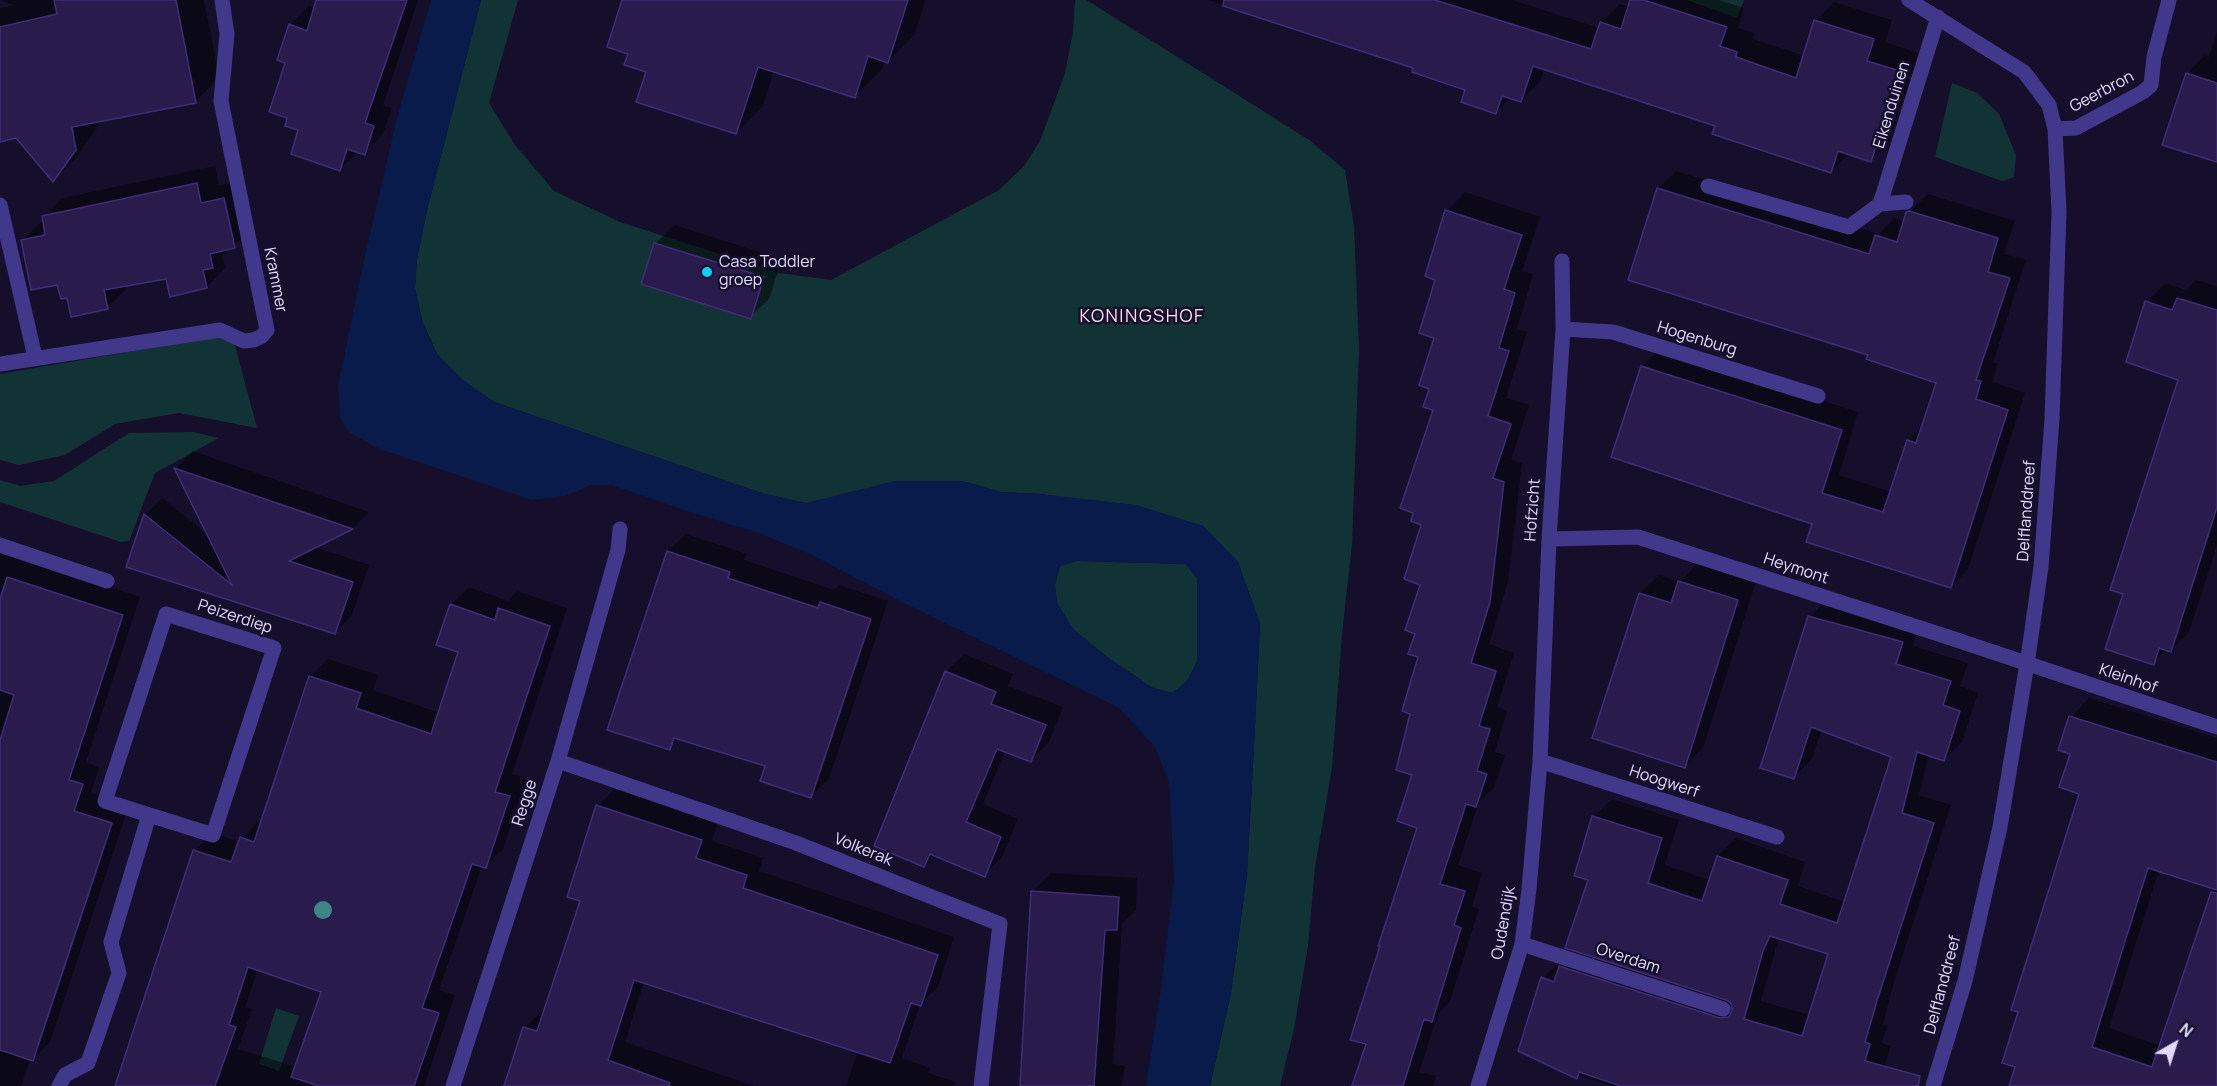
<!DOCTYPE html>
<style>
body{margin:0}
#map{position:relative;width:2217px;height:1086px;overflow:hidden;background:#160f2b;font-family:Manrope,sans-serif}
canvas{display:block}
.north{position:absolute;left:2145px;top:1014px;width:60px;height:60px;-webkit-text-stroke:4px #160f2b;paint-order:stroke;rotate:39deg;font-size:16px;font-weight:700;line-height:24px;text-align:center;color:#e0d9ff}
.north::after{content:'';display:block;margin:auto;width:21px;height:27px;background:#e0d9ff;clip-path:polygon(50% 0,100% 100%,50% 72%,0 100%)}
</style>
<div id="map">
<canvas width="2217" height="1086"></canvas>
<div class="north">N</div>
</div>
<script>
const g = document.querySelector('canvas').getContext('2d');
g.lineJoin = 'round';
function fill(path, color) { g.fillStyle = color; g.fill(path, 'evenodd'); }
const toPath = rows => new Path2D(rows.map(r => 'M' + r).join(''));
function stroke(path, color, width, dash) { g.strokeStyle = color; g.lineWidth = width; g.lineCap = dash ? 'butt' : 'round'; g.setLineDash(dash || []); g.stroke(path); }
function label(font, color, halo, rows, align = 'center') {
  g.font = font + ' Manrope,sans-serif'; g.lineWidth = 5; g.setLineDash([]); g.textBaseline = 'middle'; g.strokeStyle = halo; g.fillStyle = color; for (const [text, x, y, turn = 0] of rows) {
    g.save(); g.translate(x, y); g.rotate((+turn || 0) * Math.PI / 180); g.textAlign = isNaN(turn) ? turn : align; if (halo) g.strokeText(text, 0, 0); g.fillText(text, 0, 0); g.restore();
  }
}
fill(toPath([
 [481,0,518,0,489,103,515,145,554,191,620,222,779,273,831,280,999,190,1024,166,1040,141,1065,73,1073,33,1075,0,1085,0,1091,3,1187,63,1309,140,1345,170,1354,226,1359,349,1352,544,1342,634,1332,767,1315,867,1308,946,1294,1029,1280,1086,1210,1086,1231,993,1247,874,1254,746,1260,624,1238,562,1203,526,1041,494,1001,492,962,481,835,497,806,503,765,494,494,402,463,380,437,354,422,320,415,288,417,259,427,210],
 [1687,0,1744,0,1737,18],
 [1952,83,1977,93,1999,114,2016,155,2014,177,2002,181,1935,157],
 [232,334,257,428,179,413,115,424,65,455,19,465,0,460,0,374],
 [193,432,219,438,155,473,129,541,121,542,0,502,0,480,20,486,54,481,129,433],
 [1076,561,1185,564,1198,578,1197,662,1187,681,1173,693,1153,688,1107,657,1073,629,1057,603,1055,585,1060,566],
 [276,1008,299,1016,279,1071,259,1064]
]), '#123335');
fill(toPath([
 [431,0,481,0,427,210,417,259,415,288,422,320,437,354,463,380,494,402,765,494,806,503,895,481,962,481,1001,492,1041,494,1137,505,1203,526,1238,562,1260,624,1254,746,1247,874,1231,993,1210,1086,1146,1086,1161,988,1174,880,1170,795,1168,779,1155,747,1119,708,902,602,810,554,756,532,687,511,612,485,592,485,565,496,532,500,380,449,350,433,340,418,338,386,364,260,397,118],
 [1076,561,1185,564,1197,578,1197,662,1187,681,1173,693,1153,688,1107,657,1073,629,1057,603,1055,585,1060,566]
]), '#081b4b');
fill(toPath([
 [0,0,204,0,219,77,196,101,98,120,99,125,77,157,54,180,17,137,0,140,0,8,14,5],
 [319,0,418,0,383,105,392,108,383,134,364,153,358,151,340,169,289,117,287,62,290,25,309,6,316,9],
 [624,0,925,0,915,34,888,61,885,60,882,69,855,96,774,71,763,106,736,133,647,71,629,53],
 [1208,0,1512,0,1599,28,1601,23,1620,4,1630,7,1632,0,1719,0,1744,8,1738,28,1755,33,1753,39,1805,56,1816,21,1834,2,1892,20,1885,42,1918,53,1889,142,1870,160,1849,153,1831,172,1716,125,1544,68,1540,82,1521,100,1511,97,1496,112,1467,89,1415,67],
 [2217,32,2217,161,2187,74,2205,55,2209,57],
 [215,166,219,185,243,180,253,228,222,256,225,268,207,287,167,278,125,285,126,289,107,308,68,296,23,240,41,222,44,221,44,217,62,198],
 [1676,171,1879,234,1894,218,1905,222,1908,213,1928,194,2015,221,2004,254,2026,260,1993,362,1997,364,1993,382,2025,393,1968,569,1951,587,1814,523,1642,367,1660,349,1858,412,1839,475,1891,492,1908,441,1923,426,1937,382,1869,354,1658,189],
 [1465,192,1540,217,1522,271,1533,274,1517,329,1527,332,1506,398,1529,405,1511,460,1522,463,1508,582,1489,644,1514,653,1497,707,1507,711,1495,752,1505,755,1494,787,1479,802,1458,865,1482,873,1472,907,1479,909,1450,1001,1438,1014,1419,1072,1436,1076,1433,1086,1354,1086,1367,1043,1419,827,1412,713,1420,656,1417,633,1422,584,1423,524,1434,409,1431,388,1436,338,1437,279,1447,211],
 [674,225,782,259,769,299,750,317,643,283,656,243],
 [2196,280,2217,286,2217,545,2189,632,2171,650,2167,649,2153,663,2125,593,2179,379,2147,302,2165,283,2186,290],
 [193,451,369,512,353,528,315,547,369,565,352,615,335,633,128,566,145,515,162,498,210,536,176,468],
 [686,534,747,554,744,560,834,590,839,585,888,601,829,779,811,796,767,765,680,738,669,749,668,551],
 [0,551,140,597,86,762,99,767,91,793,129,805,50,1042,33,1060,30,1059,21,1086,0,1086],
 [1698,563,1756,582,1703,748,1684,766,1640,593,1659,575,1680,582],
 [469,587,508,601,517,591,567,608,512,774,526,778,522,791,503,849,485,867,482,866,439,990,455,995,424,1086,116,1086,195,850,213,833,240,842,259,820,262,821,310,677,328,659,378,675,373,690,440,713,460,651,451,605],
 [258,969,323,991,297,1067,238,1049,252,1009,245,1007],
 [1828,598,1920,624,1913,646,1968,663,1960,686,1978,693,1962,742,1944,760,1929,755,1919,795,1951,805,1894,982,1883,1024,1887,1026,1882,1043,1891,1046,1878,1086,1612,1086,1578,1075,1576,1077,1543,978,1561,960,1565,962,1577,950,1590,879,1593,817,1612,799,1679,820,1665,865,1710,880,1718,856,1736,838,1805,862,1798,886,1845,902,1892,756,1822,729,1812,759,1794,777,1810,617],
 [1779,937,1829,953,1810,1015,1761,1001],
 [964,654,1013,674,1008,686,1063,707,1049,742,1031,760,1005,751,983,804,1018,819,1002,857,984,875,935,854,924,865,946,672],
 [2089,698,2217,738,2217,1086,2011,1086,2081,793,2072,753,2071,717],
 [2159,870,2214,887,2161,1046,2109,1028],
 [615,788,718,822,712,841,763,858,759,871,954,937,938,987,920,1004,902,1058,930,1068,928,1073,956,1082,954,1086,846,1086,858,1051,644,982,625,1042,754,1086,505,1086,525,1028,542,1010,545,1011,582,900,598,806],
 [1051,873,1137,878,1136,910,1122,924,1113,1064,1125,1065,1121,1086,1022,1086,1032,892]
]), '#0007');
const building = toPath([
 [54,0,176,0,196,103,72,127,76,150,53,182,16,138,0,142,0,27,57,14,54,0],
 [316,0,407,0,365,123,374,126,365,155,347,149,340,171,291,154,298,130,285,126,287,118,269,112,285,63,277,60,289,24,307,31,316,0],
 [622,0,908,0,888,63,868,56,855,98,758,67,736,134,636,102,646,72,624,65,628,54,607,47,622,0],
 [1224,0,1435,0,1591,49,1600,22,1621,29,1630,0,1644,0,1727,27,1720,46,1737,52,1736,57,1796,78,1814,20,1874,39,1867,61,1900,71,1871,162,1838,151,1831,173,1712,134,1715,126,1533,66,1521,102,1502,96,1496,114,1461,102,1465,90,1412,72,1413,68,1223,6,1224,0],
 [2186,73,2217,83,2217,162,2162,145,2186,73],
 [197,183,201,203,224,198,235,248,210,254,213,268,203,270,207,288,170,297,166,279,104,290,108,309,71,317,67,298,61,299,57,285,31,290,21,240,45,235,42,216,197,183],
 [1657,188,1869,254,1875,235,1897,242,1906,212,1909,211,1998,238,1988,272,2010,278,1976,380,1981,381,1976,399,2008,410,1951,588,1806,542,1812,524,1611,457,1641,366,1842,430,1822,493,1883,512,1907,440,1916,443,1936,383,1866,359,1868,355,1628,280,1657,188],
 [1445,210,1522,235,1504,289,1515,293,1499,348,1509,351,1488,416,1511,424,1493,478,1504,482,1490,602,1471,663,1496,671,1479,726,1490,729,1477,771,1487,774,1476,807,1466,804,1440,884,1465,891,1454,925,1461,928,1432,1022,1424,1019,1403,1086,1352,1086,1366,1044,1350,1040,1380,946,1378,946,1417,828,1397,821,1412,775,1396,770,1410,714,1402,711,1418,657,1408,654,1415,634,1405,630,1420,585,1404,579,1421,525,1411,521,1413,513,1400,508,1433,410,1423,407,1429,389,1419,385,1434,338,1419,333,1435,280,1425,276,1445,210],
 [654,243,764,277,751,319,641,284,654,243],
 [2177,298,2217,310,2217,507,2171,652,2159,648,2154,665,2105,649,2123,594,2110,590,2178,380,2126,362,2145,301,2172,310,2177,298],
 [174,468,353,529,289,561,353,582,335,634,126,567,144,514,232,585,174,468],
 [667,551,730,572,728,578,818,608,820,602,871,619,811,798,760,781,765,766,674,738,670,750,607,730,667,551],
 [7,577,123,615,69,780,83,784,74,811,112,823,33,1061,0,1050,0,740,14,695,0,690,0,599,7,577],
 [1678,581,1738,600,1685,768,1592,738,1639,593,1671,603,1678,581],
 [450,604,495,620,498,608,550,626,495,792,510,796,505,810,486,868,472,864,422,1008,439,1013,414,1086,319,1086,291,1077,321,992,248,967,229,1025,236,1027,215,1086,115,1086,193,850,231,862,240,837,254,842,309,676,361,693,356,708,431,734,458,652,436,645,450,604],
 [1808,616,1903,642,1896,664,1951,681,1943,705,1960,711,1944,761,1917,752,1902,813,1934,823,1877,1001,1865,1042,1870,1044,1865,1061,1920,1076,1918,1086,1621,1086,1579,1072,1577,1079,1518,1051,1541,977,1554,982,1559,966,1720,1018,1729,1017,1732,1011,1731,1003,1726,1000,1565,948,1588,880,1574,876,1592,816,1662,838,1648,883,1702,901,1717,856,1788,880,1780,904,1837,923,1891,757,1811,727,1794,779,1760,768,1808,616],
 [1770,936,1828,954,1802,1036,1744,1019,1763,951,1770,936],
 [945,671,996,692,991,704,1046,725,1031,762,997,749,966,822,1001,837,985,877,930,854,924,867,874,846,945,671],
 [2069,716,2217,762,2217,890,2148,868,2092,1047,2152,1067,2211,892,2217,893,2217,1086,2009,1086,2015,1067,2002,1063,2018,1012,2011,1010,2079,794,2059,787,2070,754,2058,750,2069,716],
 [596,805,702,840,696,858,747,875,743,888,938,955,921,1006,911,1003,890,1063,634,980,608,1060,670,1083,669,1086,504,1086,523,1027,537,1031,580,901,567,897,596,805],
 [1031,891,1119,897,1117,930,1105,930,1094,1086,1020,1086,1031,891]
]);
fill(building, '#291b4c');
stroke(building, '#412c79', 1.5);
stroke(toPath([
 [1909,0,2024,72,2049,105,2055,129,2059,212,2052,419,2041,567,2027,664,2000,827,1965,981,1933,1086],
 [2055,129,2076,128,2143,92,2151,85,2154,57,2169,0],
 [1708,186,1849,227,1880,204,1906,202],
 [1880,204,1938,17],
 [0,205,35,357],
 [1563,329,1613,332,1818,396],
 [0,364,220,330,244,341,254,340,262,336,267,330,221,101,227,34,222,0],
 [1549,539,1638,537,1948,637,2217,727],
 [0,545,107,581],
 [166,614,274,648,213,835,105,801,166,614],
 [558,761,796,843,1000,924,981,1086],
 [1540,761,1777,837],
 [1522,944,1723,1009],
 [59,1086,65,1075,88,1063,119,973,111,942,149,815],
 [453,1086,558,761,618,550,620,529],
 [1478,1086,1522,944,1529,889,1540,761,1549,539,1563,329,1562,261]
]), '#42388b', 15);
g.fillStyle = '#3e8585';
for (const [x, y] of [
 [323,910]
]) { g.beginPath(); g.arc(x, y, 9, 0, 2 * Math.PI); g.fill(); }
for (const [x, y, r, color] of [
 [707,272,6,"#05d2ff"]
]) { const dot = new Path2D(); dot.arc(x, y, r, 0, 2 * Math.PI); g.fillStyle = color; g.fill(dot); stroke(dot, '#160f2b', 2); }
label('16px', '#e0d9ff', '#160f2b', [
 ["Geerbron",2102,92,-28],
 ["Eikenduinen",1892,105,-73],
 ["Krammer",275,280,79],
 ["Hogenburg",1697,339,17],
 ["Hofzicht",1533,510,-86],
 ["Delflanddreef",2027,511,-86],
 ["Heymont",1796,569,18],
 ["Peizerdiep",235,617,18],
 ["Kleinhof",2128,679,19],
 ["Hoogwerf",1664,782,18],
 ["Regge",525,803,-72],
 ["Volkerak",863,850,22],
 ["Oudendijk",1504,923,-80],
 ["Overdam",1628,959,18],
 ["Delflanddreef",1943,985,-75]
]);
label('16px', '#e0d9ff', '#160f2b', [
 ["Casa Toddler",719,263],
 ["groep",719,281]
], 'left');
g.letterSpacing = '1.5px';
label('18px', '#ffdbef', '#160f2b', [
 ["KONINGSHOF",1142,317]
]);
g.letterSpacing = '0px';
</script>
